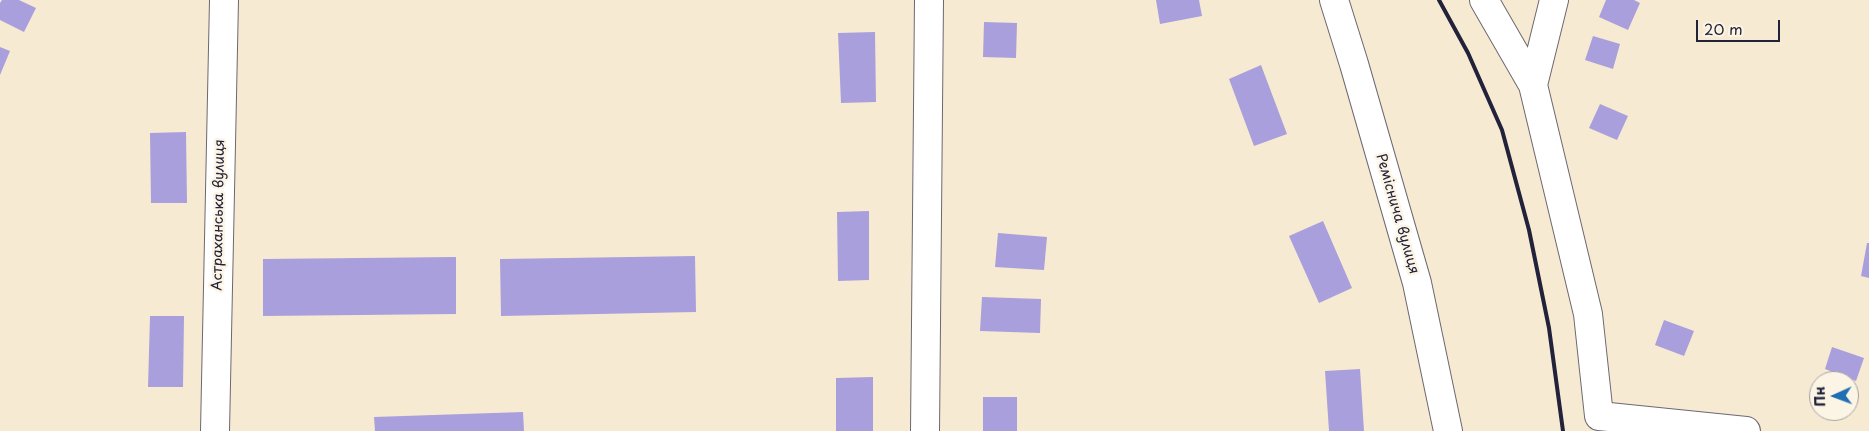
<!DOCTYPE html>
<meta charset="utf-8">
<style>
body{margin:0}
#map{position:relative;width:1869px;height:431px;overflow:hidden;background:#f7ead3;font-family:"Playpen Sans",sans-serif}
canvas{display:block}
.north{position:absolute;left:1809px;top:371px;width:50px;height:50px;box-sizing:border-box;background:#fcf5e5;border:1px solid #a5a1a1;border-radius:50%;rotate:268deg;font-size:14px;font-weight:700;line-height:20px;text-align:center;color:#22223b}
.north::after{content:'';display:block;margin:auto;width:18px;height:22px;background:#1f6fb2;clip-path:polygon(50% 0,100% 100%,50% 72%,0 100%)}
.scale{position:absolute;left:1696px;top:20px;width:84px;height:22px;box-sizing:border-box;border:2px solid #22223b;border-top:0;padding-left:6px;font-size:15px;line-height:18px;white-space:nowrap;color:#22223b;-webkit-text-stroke:4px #fcf5e5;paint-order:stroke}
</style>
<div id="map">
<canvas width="1869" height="431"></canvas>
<div class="north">Пн</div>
<div class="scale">20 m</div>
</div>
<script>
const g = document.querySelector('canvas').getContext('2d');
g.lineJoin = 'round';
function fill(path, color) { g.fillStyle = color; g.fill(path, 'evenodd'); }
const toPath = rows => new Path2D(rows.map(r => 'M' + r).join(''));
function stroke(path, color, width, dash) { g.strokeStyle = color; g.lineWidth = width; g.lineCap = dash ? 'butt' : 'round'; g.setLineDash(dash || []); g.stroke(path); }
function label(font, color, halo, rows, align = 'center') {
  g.font = font + ' "Playpen Sans",sans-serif'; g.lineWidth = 5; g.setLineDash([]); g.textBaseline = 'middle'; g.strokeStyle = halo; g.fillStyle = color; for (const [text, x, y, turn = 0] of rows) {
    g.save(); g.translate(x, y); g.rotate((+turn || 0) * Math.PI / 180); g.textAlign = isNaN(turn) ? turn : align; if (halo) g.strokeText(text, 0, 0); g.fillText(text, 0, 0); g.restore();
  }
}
fill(toPath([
 [2,0,19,0,36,8,24,32,0,20,0,3],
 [1156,0,1199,0,1202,16,1160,24],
 [1606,0,1634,0,1640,3,1628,30,1599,17],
 [984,22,1017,23,1016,58,983,57],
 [875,32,876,102,841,103,838,33],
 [1593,36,1620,44,1613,69,1585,60],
 [0,47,10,51,0,75],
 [1261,65,1287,134,1254,146,1229,79],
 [1600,104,1628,116,1617,140,1589,128],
 [186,132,187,203,151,203,150,133],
 [869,211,869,280,838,281,837,212],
 [1323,221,1352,288,1319,303,1289,236],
 [998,233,1047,237,1044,270,995,267],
 [1867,243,1869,243,1869,278,1861,276],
 [695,256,696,312,501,316,500,259],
 [456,257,456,314,263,316,263,259],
 [982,297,1041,299,1040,333,980,331],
 [150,316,184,316,183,387,148,387],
 [1664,320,1694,331,1684,356,1655,345],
 [1832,347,1864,358,1856,381,1825,369],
 [1360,369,1364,431,1329,431,1325,371],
 [873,377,873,431,836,431,836,378],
 [983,397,1017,397,1017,431,983,431],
 [523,412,524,431,375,431,374,417]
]), '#a99fdc');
const minor = toPath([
 [1334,0,1354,64,1417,283,1448,431],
 [1484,0,1533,85,1588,314,1599,416,1746,431],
 [1533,85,1554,0],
 [215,431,224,0],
 [925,431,929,0]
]);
stroke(minor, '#6d6870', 30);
stroke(minor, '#fff', 28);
stroke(toPath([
 [1439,0,1468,53,1502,130,1529,230,1549,328,1563,431]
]), '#22223b', 4);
label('14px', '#22223b', '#fcf5e5', [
 ["Реміснича вулиця",1397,214,74],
 ["Астраханська вулиця",219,215,-89]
]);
</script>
